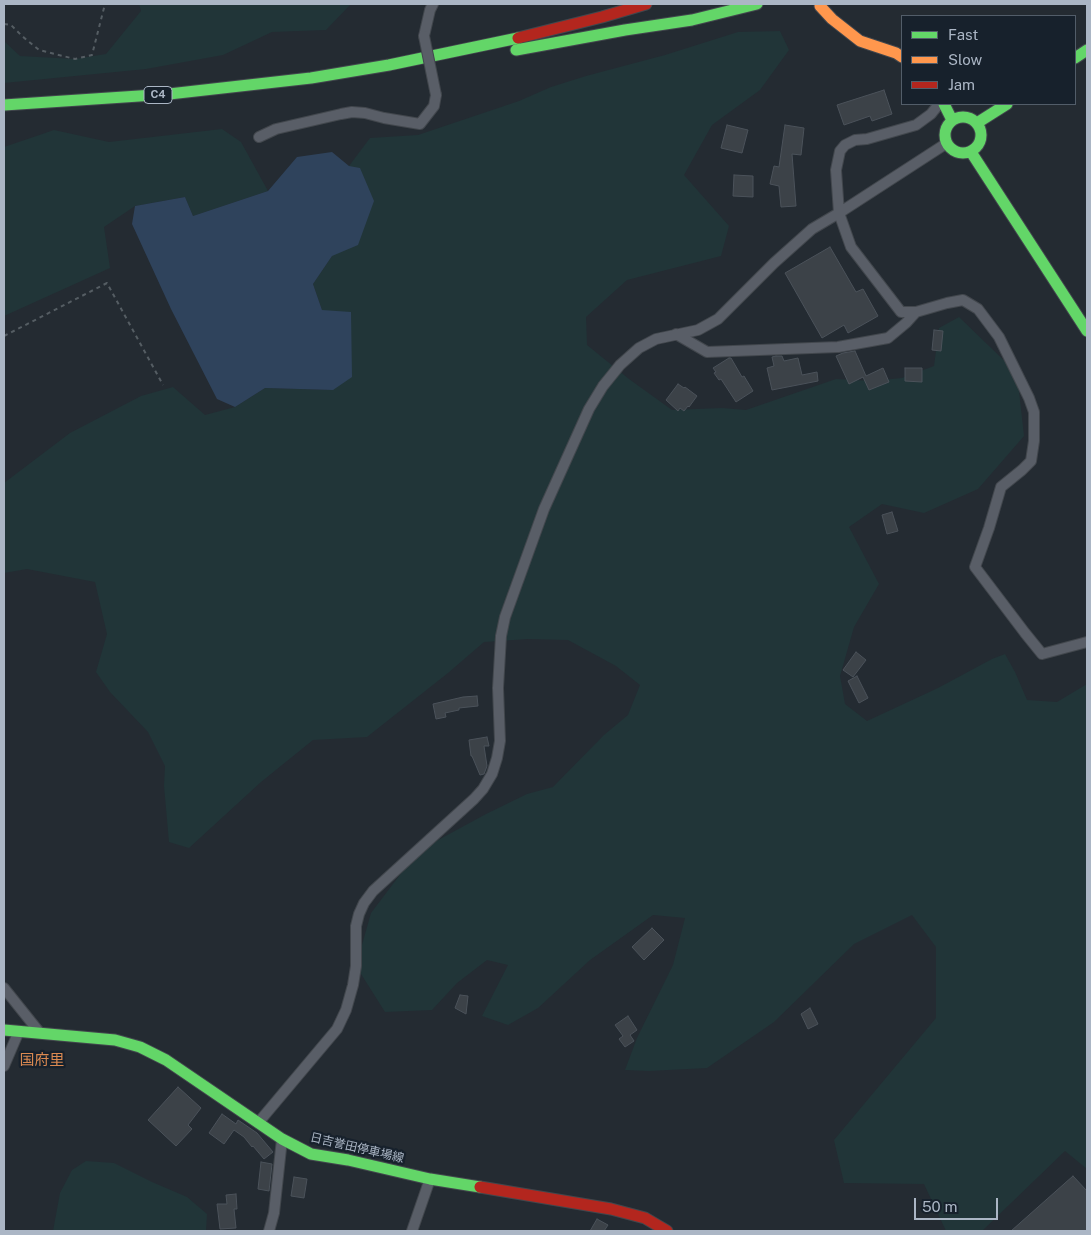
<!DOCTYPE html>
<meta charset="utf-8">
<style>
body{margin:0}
#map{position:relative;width:1091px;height:1235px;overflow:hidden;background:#242b32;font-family:"Public Sans",sans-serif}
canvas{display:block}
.frame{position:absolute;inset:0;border:5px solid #abb6c5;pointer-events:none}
.legend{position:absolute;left:901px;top:15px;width:175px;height:90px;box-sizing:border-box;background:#17212c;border:1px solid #525d69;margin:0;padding:6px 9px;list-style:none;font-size:15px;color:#abb6c5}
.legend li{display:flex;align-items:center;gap:10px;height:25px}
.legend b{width:25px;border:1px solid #525d69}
.scale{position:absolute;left:914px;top:1198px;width:84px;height:22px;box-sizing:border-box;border:2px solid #abb6c5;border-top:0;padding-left:6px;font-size:15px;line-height:18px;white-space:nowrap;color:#abb6c5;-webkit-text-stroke:4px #17212c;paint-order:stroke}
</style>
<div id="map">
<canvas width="1091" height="1235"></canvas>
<div class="frame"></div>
<ul class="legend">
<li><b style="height:6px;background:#63d668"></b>Fast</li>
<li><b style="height:6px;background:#ff974d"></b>Slow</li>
<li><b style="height:6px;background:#b3261e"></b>Jam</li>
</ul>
<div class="scale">50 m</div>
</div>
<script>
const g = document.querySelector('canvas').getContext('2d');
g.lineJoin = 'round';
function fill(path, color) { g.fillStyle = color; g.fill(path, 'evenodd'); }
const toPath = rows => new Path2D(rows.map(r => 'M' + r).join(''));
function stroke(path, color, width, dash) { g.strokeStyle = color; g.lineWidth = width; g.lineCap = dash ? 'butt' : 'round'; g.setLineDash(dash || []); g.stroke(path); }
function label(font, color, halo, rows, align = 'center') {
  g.font = font + ' "Public Sans","Noto Sans JP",sans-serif'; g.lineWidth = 4.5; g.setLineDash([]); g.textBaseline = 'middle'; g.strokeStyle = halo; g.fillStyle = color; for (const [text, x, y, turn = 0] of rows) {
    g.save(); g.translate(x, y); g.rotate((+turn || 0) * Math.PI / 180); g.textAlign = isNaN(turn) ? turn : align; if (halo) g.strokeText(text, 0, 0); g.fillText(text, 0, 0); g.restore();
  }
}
fill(toPath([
 [139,4,351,4,326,30,272,32,223,55,146,69,4,83,4,41,20,56,75,59,106,54,141,11],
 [780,31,789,50,760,90,712,125,684,175,729,226,721,256,627,280,586,317,587,345,629,379,672,410,722,408,746,410,836,379,872,381,902,378,934,366,939,328,959,317,1017,373,1024,436,978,489,924,513,882,504,849,527,879,584,854,627,840,676,845,704,867,721,938,688,992,659,1005,654,1015,672,1027,700,1057,702,1087,684,1087,1169,1065,1151,982,1231,946,1231,924,1184,844,1183,834,1140,936,1018,936,947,912,915,854,944,774,1022,707,1068,649,1071,625,1070,637,1038,673,965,685,918,653,915,590,960,538,1008,508,1025,482,1016,508,965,487,960,457,983,432,1010,385,1012,356,966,371,913,418,851,486,814,527,794,553,787,604,735,628,715,640,685,616,666,568,640,528,639,484,642,448,673,367,737,313,740,261,782,189,848,169,842,164,786,165,766,148,732,110,692,96,672,107,634,95,582,27,569,4,573,4,483,70,433,141,396,173,387,205,415,235,407,265,388,333,390,322,310,313,284,332,256,349,166,370,138,418,135,519,101,551,87,586,76,665,55,738,32],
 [222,129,241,142,268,191,193,216,185,197,135,206,104,227,110,268,4,316,4,147,54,130,109,142],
 [86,1161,114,1163,152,1182,187,1197,207,1214,206,1231,53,1231,60,1193,72,1170]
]), '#213538');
fill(toPath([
 [332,152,349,166,360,168,374,201,358,245,332,256,313,284,322,310,351,312,352,377,333,390,265,388,235,407,217,399,171,309,132,224,135,206,185,197,193,216,268,191,297,157]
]), '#2f435c');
const building = toPath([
 [884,90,892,114,872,121,870,116,844,125,837,105,884,90],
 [727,125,748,130,742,153,721,148,727,125],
 [785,125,804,128,801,155,792,154,796,206,781,207,779,186,770,184,774,166,779,167,785,125],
 [734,175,753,176,753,197,733,196,734,175],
 [830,247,856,292,863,289,878,316,848,333,844,325,822,338,785,273,830,247],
 [934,330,943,331,941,351,932,350,934,330],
 [855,351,866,376,883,368,889,382,869,390,863,377,849,384,836,356,843,353,855,351],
 [776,356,782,356,784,361,798,358,802,375,817,372,818,381,772,390,767,368,774,366,772,357,776,356],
 [729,358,731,358,742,377,744,376,753,391,736,402,721,379,719,380,714,373,716,372,713,368,729,358],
 [905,368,922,368,922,382,905,381,905,368],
 [678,384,684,388,685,387,697,396,689,407,688,406,684,411,680,408,678,411,666,400,678,384],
 [892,512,898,531,887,534,882,515,892,512],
 [856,652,866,660,853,677,843,670,856,652],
 [857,676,868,698,859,703,848,681,857,676],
 [477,696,478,706,459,708,459,710,445,713,446,717,436,719,433,704,463,697,477,696],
 [487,737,489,746,484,746,487,766,484,774,480,775,472,756,471,756,469,740,487,737],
 [652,928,664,940,644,960,632,947,652,928],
 [460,995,468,996,466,1014,455,1008,460,995],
 [810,1008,818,1024,808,1029,801,1014,810,1008],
 [628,1016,637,1030,630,1035,634,1041,625,1047,619,1039,623,1036,615,1025,628,1016],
 [178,1087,201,1108,188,1125,192,1129,176,1146,148,1120,178,1087],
 [222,1114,236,1124,238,1120,257,1133,273,1152,264,1159,253,1146,252,1147,244,1137,234,1130,224,1144,209,1133,222,1114],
 [261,1162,272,1164,269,1191,258,1189,261,1162],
 [1073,1176,1087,1191,1087,1231,1011,1231,1073,1176],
 [294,1177,307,1179,304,1198,291,1196,294,1177],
 [236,1194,237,1209,234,1209,236,1228,220,1229,217,1204,227,1204,226,1195,236,1194],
 [597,1219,608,1225,604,1231,590,1231,597,1219]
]);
fill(building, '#3c4248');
stroke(building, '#4b525a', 1);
const street = toPath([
 [424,36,430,10,433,4],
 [939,104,931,114,916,125,867,139,855,140,845,145,840,151,836,170,839,213,851,247,901,312,916,312,947,303,963,300,978,309,999,337,1029,398,1034,412,1034,441,1031,461,1022,470,1001,487,989,528,975,567,1025,633,1042,654,1087,642],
 [259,137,276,129,341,114,352,112,365,113,384,118,420,124,434,106,436,95],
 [676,334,707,352,838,347,888,338,906,323,916,312],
 [4,988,40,1033],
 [4,1066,19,1031],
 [258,1123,337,1029,346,1010,353,985,356,966,356,926,359,914,364,903,373,891,474,799,483,789,492,774,497,758,500,741,498,688,501,636,505,617,544,509,589,409,603,386,620,365,639,348,656,339,698,330,718,319,774,263,812,229,839,213,947,143],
 [269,1231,274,1213,282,1139],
 [412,1231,430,1179]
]);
const fast = toPath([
 [516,50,625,30,692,20,757,4],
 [1075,58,1087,50],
 [944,104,952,120],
 [4,105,169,94,311,78,389,65,518,38],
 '945 135a18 18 0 1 1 36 0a18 18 0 1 1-36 0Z',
 [977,123,1007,104],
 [971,152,1087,331],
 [4,1030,115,1040,140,1047,166,1060,282,1139,311,1154,348,1160,430,1179,480,1187]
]);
const slow = toPath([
 [820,6,832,19,860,41,896,53,902,57]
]);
const jam = toPath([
 [518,38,602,17,646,4],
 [480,1187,611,1209,645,1218,667,1231]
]);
stroke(street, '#42474d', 12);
stroke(fast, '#42474d', 13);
stroke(slow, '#42474d', 13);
stroke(jam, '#42474d', 13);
stroke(toPath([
 [4,24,11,25,22,36,39,50,75,59,92,55,105,4],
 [4,336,107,283,163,385]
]), '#555d63', 2, [4, 4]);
stroke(street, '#595e67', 10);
stroke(fast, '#63d668', 11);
stroke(slow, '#ff974d', 11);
stroke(jam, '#b3261e', 11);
const streetBridge = toPath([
 [424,36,436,95]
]);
stroke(streetBridge, '#42474d', 12, []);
stroke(streetBridge, '#595e67', 10);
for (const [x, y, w] of [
 [158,95,28]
]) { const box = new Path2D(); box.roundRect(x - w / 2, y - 8.5, w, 17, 4); g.fillStyle = '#17212c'; g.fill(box); stroke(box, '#abb6c5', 1); }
label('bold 11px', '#abb6c5', null, [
 ["C4",158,95]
]);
label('12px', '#abb6c5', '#17212c', [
 ["日吉誉田停車場線",357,1148,13]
]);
label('15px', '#da8951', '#17212c', [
 ["国府里",42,1060]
]);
</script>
